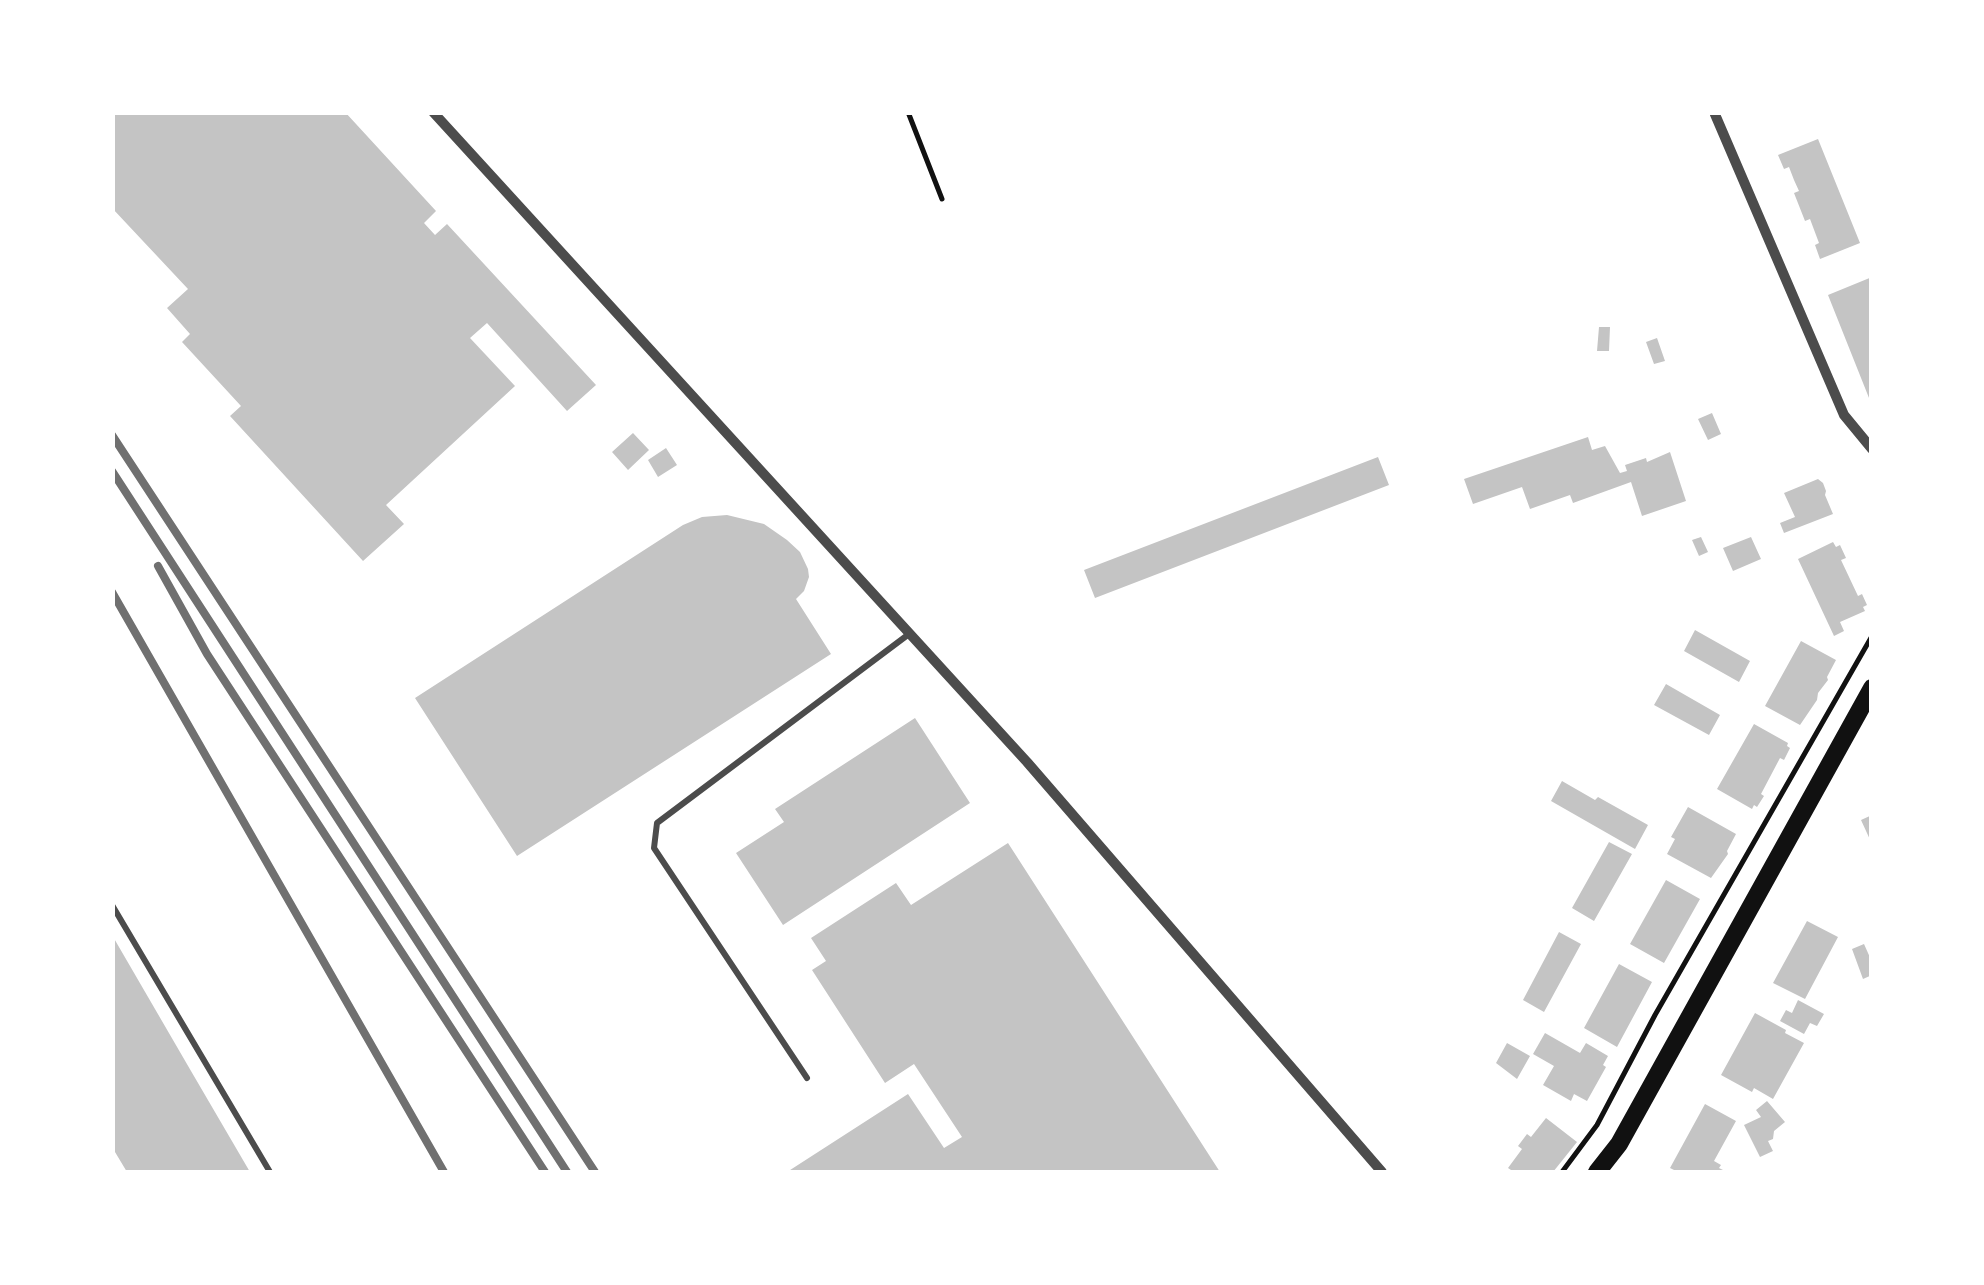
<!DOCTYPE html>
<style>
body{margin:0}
#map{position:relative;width:1984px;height:1285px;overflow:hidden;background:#fff;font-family:"Exo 2",sans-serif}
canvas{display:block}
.frame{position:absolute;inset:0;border:115px solid #fff;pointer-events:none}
</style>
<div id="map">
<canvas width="1984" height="1285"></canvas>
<div class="frame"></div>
</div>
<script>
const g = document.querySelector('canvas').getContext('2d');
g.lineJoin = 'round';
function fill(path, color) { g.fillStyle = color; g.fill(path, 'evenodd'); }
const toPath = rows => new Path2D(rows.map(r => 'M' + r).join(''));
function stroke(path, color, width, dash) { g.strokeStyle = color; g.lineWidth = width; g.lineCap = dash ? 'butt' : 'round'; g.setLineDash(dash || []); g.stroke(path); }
fill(toPath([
 [112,112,345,112,436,211,424,223,435,235,447,224,596,385,567,411,487,323,470,338,515,386,386,505,404,524,363,561,230,416,241,406,182,342,190,334,167,308,188,289,112,208],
 [1818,139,1860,243,1820,259,1815,245,1819,243,1810,219,1805,221,1794,193,1799,191,1794,180,1789,167,1784,169,1778,155],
 [1872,277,1872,403,1871,403,1828,295],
 [1599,327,1610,327,1609,351,1597,351],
 [1657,338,1665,361,1654,364,1646,342],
 [1712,413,1721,434,1708,440,1698,419],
 [633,433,649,450,628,470,612,452],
 [1588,437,1592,450,1605,446,1620,473,1627,471,1625,465,1646,458,1647,462,1670,452,1686,501,1642,516,1631,482,1573,503,1570,495,1530,509,1522,487,1473,504,1464,479],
 [666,448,677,465,658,477,648,460],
 [1378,457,1389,485,1095,598,1084,570],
 [1818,479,1823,483,1826,491,1825,495,1833,514,1784,533,1780,523,1795,517,1784,493],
 [727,515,764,524,787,540,800,552,808,569,809,577,804,591,796,599,831,654,517,856,415,698,683,525,702,517],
 [1701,537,1708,552,1699,556,1692,540],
 [1751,537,1761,559,1733,571,1723,548],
 [1833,542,1836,547,1840,545,1846,558,1841,560,1858,596,1862,594,1867,605,1863,607,1865,611,1840,622,1844,631,1834,636,1798,559],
 [1695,630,1750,661,1739,682,1684,651],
 [1801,641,1836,660,1827,677,1828,680,1818,693,1817,700,1800,725,1765,706],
 [1666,684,1720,715,1709,735,1654,705],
 [915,718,970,803,783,925,736,853,784,822,775,809],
 [1754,724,1788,743,1787,746,1790,748,1784,760,1780,758,1761,794,1764,796,1757,807,1754,805,1752,809,1717,789],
 [1562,781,1595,800,1598,797,1648,825,1635,849,1551,801],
 [1688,807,1736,834,1727,851,1728,854,1711,878,1667,854,1675,839,1671,837],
 [1872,815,1872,844,1861,820],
 [1609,842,1632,854,1594,921,1572,908],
 [1008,843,1220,1172,787,1172,908,1094,944,1148,962,1137,914,1064,885,1083,812,970,826,961,811,938,896,883,911,905],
 [1666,880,1700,899,1664,963,1630,944],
 [1807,921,1838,937,1805,999,1773,983],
 [1559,932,1581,944,1544,1012,1523,1000],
 [112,935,191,1071,250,1172,127,1172,112,1147],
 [1864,944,1872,962,1872,975,1863,979,1852,949],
 [1619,964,1652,982,1617,1047,1584,1028],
 [1798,1000,1824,1014,1817,1026,1810,1023,1804,1034,1780,1021,1786,1010,1792,1013],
 [1755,1013,1786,1030,1785,1033,1804,1043,1773,1099,1754,1088,1752,1092,1721,1075],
 [1545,1033,1580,1053,1586,1043,1608,1056,1603,1065,1606,1067,1587,1101,1574,1094,1571,1101,1543,1085,1554,1066,1533,1054],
 [1507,1043,1530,1056,1517,1079,1496,1063],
 [1767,1101,1785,1122,1774,1131,1773,1139,1768,1141,1773,1151,1760,1157,1744,1125,1761,1117,1756,1110],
 [1705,1104,1736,1121,1714,1161,1721,1165,1719,1168,1727,1172,1678,1172,1670,1168],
 [1546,1118,1577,1142,1553,1172,1514,1172,1508,1168,1522,1149,1518,1146,1527,1134,1531,1137]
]), '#c4c4c4');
stroke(toPath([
 [908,112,942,199],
 [1562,1172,1597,1125,1655,1015,1872,636]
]), '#111', 5);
stroke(toPath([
 [112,905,270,1172],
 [807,1078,654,848,657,823,909,634]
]), '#4c4c4c', 6);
stroke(toPath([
 [433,112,1027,762,1382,1172],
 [1714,112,1844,415,1872,449]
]), '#4c4c4c', 10);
stroke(toPath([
 [1597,1172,1619,1144,1872,688]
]), '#111', 18);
stroke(toPath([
 [112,435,595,1172],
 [112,471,567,1172],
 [158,566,207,654,545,1172],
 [112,592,444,1172]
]), '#707070', 8);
</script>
